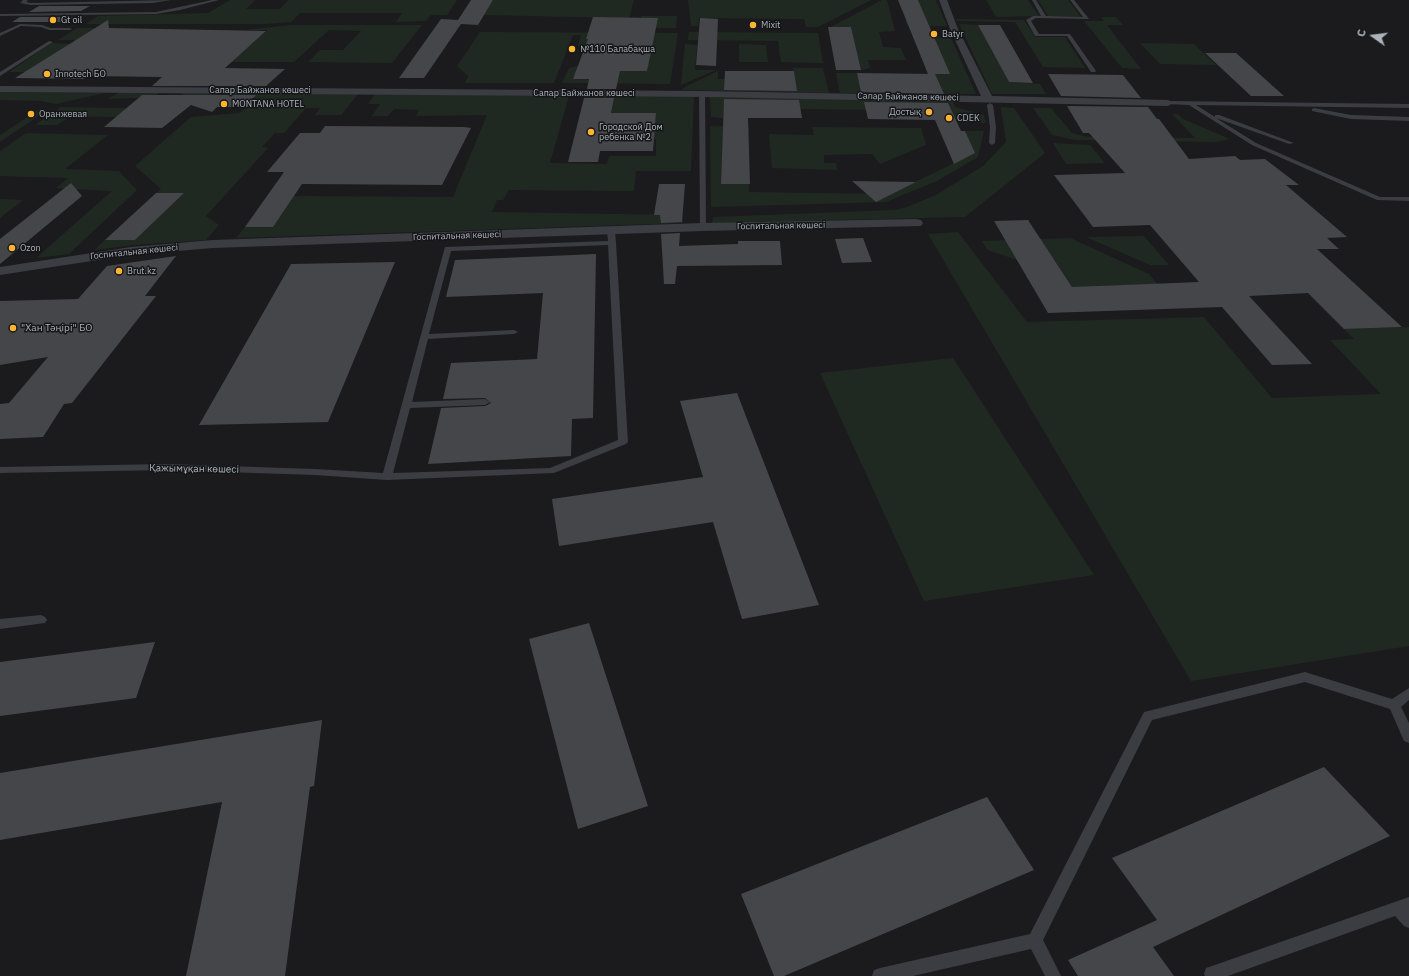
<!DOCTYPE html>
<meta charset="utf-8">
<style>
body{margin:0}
#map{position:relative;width:1409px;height:976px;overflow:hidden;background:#1b1b1d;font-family:"IBM Plex Sans",sans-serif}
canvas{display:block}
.north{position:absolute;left:1353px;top:16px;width:40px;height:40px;-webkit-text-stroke:3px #151618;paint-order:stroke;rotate:284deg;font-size:11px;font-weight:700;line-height:16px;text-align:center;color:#adb2bd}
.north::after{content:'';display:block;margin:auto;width:14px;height:18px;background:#adb2bd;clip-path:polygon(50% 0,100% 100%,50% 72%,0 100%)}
</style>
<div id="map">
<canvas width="1409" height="976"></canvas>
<div class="north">С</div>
</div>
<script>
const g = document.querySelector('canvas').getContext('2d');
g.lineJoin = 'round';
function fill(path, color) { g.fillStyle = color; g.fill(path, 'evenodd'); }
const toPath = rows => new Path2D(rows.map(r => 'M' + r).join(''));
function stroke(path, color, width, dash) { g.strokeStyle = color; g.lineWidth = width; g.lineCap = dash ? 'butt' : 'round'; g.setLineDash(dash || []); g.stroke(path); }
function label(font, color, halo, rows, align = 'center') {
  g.font = font + ' "IBM Plex Sans",sans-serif'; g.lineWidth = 3; g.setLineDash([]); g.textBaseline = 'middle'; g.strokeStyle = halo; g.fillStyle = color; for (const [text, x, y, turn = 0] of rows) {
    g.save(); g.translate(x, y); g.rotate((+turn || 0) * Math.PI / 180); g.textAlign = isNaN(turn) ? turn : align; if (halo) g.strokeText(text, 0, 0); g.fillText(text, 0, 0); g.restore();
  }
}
fill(toPath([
 [230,0,255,0,246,9,280,9,288,0,457,0,447,15,431,15,426,21,396,22,402,13,300,13,291,22,265,24,86,24,98,16,208,13],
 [493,0,634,0,627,26,621,18,484,15],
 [688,0,871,0,818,27,806,27,804,19,699,18,698,26,691,26],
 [882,0,887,0,895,31,879,32,883,47,901,48,906,60,868,60,870,68,861,70,851,27,831,27],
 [918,0,936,0,947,26,908,26,905,21,927,22],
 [986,0,1028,0,1039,16,996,17],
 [1038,0,1068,0,1081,17,1048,16],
 [641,16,677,16,676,28,639,28],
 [1101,17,1116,17,1123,25,1107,25,1141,69,1122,68,1084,21,1104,21],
 [956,19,1024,20,1035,37,1065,37,1085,68,1043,67,1015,22,957,21],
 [959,24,978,25,1009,82,1040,84,1046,94,992,94],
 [291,25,422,25,392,63,308,62,320,50,343,50,361,31,329,30,294,62,219,62,221,51,244,51,267,30,245,30],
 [77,28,111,28,99,35,202,37,213,30,233,30,217,42,58,40],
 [480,32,678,33,670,84,562,83,569,68,589,63,585,75,575,74,573,79,599,80,602,71,647,71,648,62,605,62,609,51,651,51,652,44,611,44,613,35,587,35,586,39,596,39,593,50,578,46,581,35,573,35,554,83,465,83,468,76,457,66],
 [689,32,818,33,823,63,781,62,778,41,688,40],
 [933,37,951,38,976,94,840,93,836,73,857,73,859,82,928,74,949,74],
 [52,43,71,44,29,72,9,72],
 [1140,43,1194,44,1216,65,1160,64],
 [685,44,697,45,695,70,716,70,681,85],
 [739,44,766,45,768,62,739,62],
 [793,68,823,68,829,93,683,90,683,88,718,71,718,79,795,79],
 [0,92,105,93,56,104,41,101,0,100],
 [120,92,159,92,155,97,108,99],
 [184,93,358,94,341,115,315,115,320,108,306,108,284,133,275,133,262,147,268,148,206,216,219,225,206,240,134,245,94,250,105,240,135,240,183,194,156,193,161,189,135,166,191,117,240,113,256,98,178,97],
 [375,94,569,96,550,163,607,164,609,156,656,156,656,139,605,139,655,125,656,113,611,113,613,104,583,104,585,96,694,97,691,171,636,171,634,191,509,190,503,200,497,200,492,212,682,215,683,223,236,238,245,227,273,227,294,196,453,197,487,115,416,116,419,110,394,109,388,116,372,116,380,104,368,104],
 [710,97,953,101,955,107,984,115,986,123,957,122,951,111,724,108,723,118,711,117],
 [61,107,167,109,173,119,165,126,142,125,150,118,71,116,57,125,35,125],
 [1001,107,1014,108,1045,153,965,217,712,223,713,217,895,210,907,207,936,195,983,166,1006,142],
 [41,108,46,111,0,142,0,135],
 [1033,108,1051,108,1072,133,1088,137,1195,138,1172,114,1178,114,1183,119,1230,139,1217,142,1075,140,1052,135],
 [710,126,749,127,749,131,723,131,721,184,749,184,749,192,884,194,894,192,971,155,973,153,965,131,984,131,978,157,937,181,886,202,711,207],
 [812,127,921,128,926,145,880,164,872,154,824,155,824,163,836,163,837,170,772,168,769,134,814,135],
 [26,133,108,135,65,169,119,171,137,190,69,254,36,258,112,191,56,188,68,178,0,176,0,151],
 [1053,143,1090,145,1105,163,1066,164],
 [0,199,23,200,0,218],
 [958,232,1027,322,1204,317,1272,398,1381,394,1330,340,1354,339,1344,329,1409,327,1409,646,1191,681,928,234],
 [1144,236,1169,265,1150,265,1086,237],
 [1070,238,1149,274,1157,284,1098,286,1078,296,1054,259,1017,260,988,250,982,241],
 [953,358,1094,575,924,601,820,373]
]), '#202921');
fill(toPath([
 [471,0,493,0,478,25,461,24,424,78,399,78,441,19,458,20],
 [898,0,918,0,950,74,928,74],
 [39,6,90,6,81,11,29,12],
 [20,17,73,17,65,22,12,22],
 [593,17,658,18,647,71,620,71,616,89,587,89,589,79,573,79,588,39,586,39],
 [700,18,718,19,716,66,696,65],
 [108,20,109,28,266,31,225,68,285,69,266,86,152,86,162,77,88,76,84,79,15,78],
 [978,25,1000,25,1033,83,1009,82],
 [828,27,851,27,861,70,836,70],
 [1205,53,1236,53,1284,96,1251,96],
 [725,71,794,71,797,91,724,90],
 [857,73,935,74,944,94,861,92],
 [1048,74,1123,75,1141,98,1061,96],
 [142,95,256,95,244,107,217,107,212,112,191,105,162,128,104,127],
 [584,98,614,98,611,113,656,113,653,151,600,151,598,162,568,162],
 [724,99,799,100,802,118,748,118,750,184,721,184],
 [864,102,948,103,961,131,965,131,975,153,954,164,935,120,868,119],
 [1067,106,1148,107,1157,119,1159,119,1189,159,1235,156,1240,160,1265,159,1299,185,1286,185,1347,237,1327,238,1339,249,1317,249,1402,327,1344,329,1308,293,1249,296,1312,364,1272,365,1222,307,1048,313,994,221,1028,220,1072,287,1199,282,1150,225,1093,227,1054,175,1125,173,1089,133,1083,133],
 [325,126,464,127,471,128,442,185,302,184,273,227,245,227,284,172,267,172,300,133,320,133],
 [852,181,916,182,876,202],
 [71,183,82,196,0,264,0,239],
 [659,184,685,184,682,222,661,223,660,215,654,215],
 [156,193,184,193,135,240,105,240],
 [680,233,679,246,738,244,738,241,780,241,782,265,677,266,675,284,664,284,661,234],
 [863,238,872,262,842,263,835,239],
 [596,254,593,418,572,419,571,456,428,464,441,408,485,406,491,403,485,398,443,399,451,363,537,359,543,293,446,297,455,260],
 [176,256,145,296,156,296,72,403,64,404,43,437,0,439,0,404,9,403,48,357,0,365,0,301,78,299,107,266],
 [395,262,328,422,199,425,291,264],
 [737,393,819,605,742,619,713,522,559,546,552,499,703,477,680,401],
 [589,623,648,806,578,829,529,639],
 [155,642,136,698,0,716,0,662],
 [322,720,314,786,310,787,285,976,186,976,222,802,0,840,0,773],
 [1324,767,1390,836,1153,947,1174,976,1078,976,1068,960,1157,920,1112,858],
 [987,797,1034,870,784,976,774,976,741,894]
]), '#45464a');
fill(toPath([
 [23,0,28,0,26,2,31,3,171,0,153,3,31,5,20,3,23,0],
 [212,0,219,0,180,10,156,14,0,16,0,14,156,12,212,0],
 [1032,0,1036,0,1046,16,1083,17,1070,0,1074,0,1089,19,1036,18,1031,21,1039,34,1070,34,1096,71,1095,72,1091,72,1067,36,1035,36,1026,20,1033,16,1041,16,1032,0],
 [20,24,42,25,50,28,70,28,72,29,70,30,49,30,41,27,21,26,0,36,0,33,20,24],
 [49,41,53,42,0,76,0,72,49,41],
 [702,92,705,94,706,227,703,229,700,227,699,94,702,92],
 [1168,101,1409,104,1409,108,1196,105,1215,117,1215,115,1219,115,1294,143,1289,144,1216,118,1256,143,1380,197,1409,197,1409,201,1377,200,1252,145,1189,105,1166,104,1165,103,1168,101],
 [990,103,993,105,996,127,995,143,992,145,989,143,990,127,987,105,990,103],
 [1314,108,1351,115,1409,117,1409,121,1351,119,1312,111,1312,109,1314,108],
 [611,229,615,231,616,243,628,442,626,444,554,473,387,480,315,475,166,470,0,473,0,467,166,464,315,469,383,473,445,247,608,241,607,231,611,229],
 [608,245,618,440,550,468,393,473,410,408,485,405,490,402,485,399,412,402,428,339,514,334,518,332,514,330,429,334,451,251,608,245],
 [41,615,45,617,47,620,45,623,0,629,0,619,41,615],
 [1305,672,1392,699,1409,688,1409,700,1401,707,1409,723,1409,743,1404,741,1390,709,1305,682,1152,720,1043,940,1061,976,1045,976,1031,949,913,976,872,976,874,970,880,968,1030,934,1144,712,1305,672],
 [1409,897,1409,928,1404,926,1395,916,1228,976,1205,976,1204,974,1206,968,1212,966,1409,897]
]), '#3b3d42');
fill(toPath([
 [939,0,947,0,958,29,992,96,1168,100,1173,103,1168,106,702,97,0,92,0,86,702,91,981,96,950,29,939,0],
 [916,219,921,220,923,223,921,226,703,231,213,248,131,255,0,275,0,267,131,247,213,240,703,223,916,219]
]), '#3b3d42');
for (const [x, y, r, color] of [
 [53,20,4,"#fbb434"],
 [753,25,4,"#fbb434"],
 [934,34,4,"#fbb434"],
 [572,49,4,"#fbb434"],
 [47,74,4,"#fbb434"],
 [224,104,4,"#fbb434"],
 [929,112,4,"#fbb434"],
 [31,114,4,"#fbb434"],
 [949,118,4,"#fbb434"],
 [591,132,4,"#fbb434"],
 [12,248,4,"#fbb434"],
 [119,271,4,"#fbb434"],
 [13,328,4,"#fbb434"]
]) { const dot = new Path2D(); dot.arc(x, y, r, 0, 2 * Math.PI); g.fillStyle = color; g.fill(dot); stroke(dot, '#151618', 1.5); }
label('9px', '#adb2bd', '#151618', [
 ["Gt oil",61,20],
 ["Mixit",761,25],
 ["Batyr",942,34],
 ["№110 Балабақша",580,49],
 ["Innotech БО",55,74],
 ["MONTANA HOTEL",232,104],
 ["Достық",921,112,"right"],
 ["Оранжевая",39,114],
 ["CDEK",957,118],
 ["Городской Дом",599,127],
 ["ребенка №2",599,137],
 ["Ozon",20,248],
 ["Brut.kz",127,271]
], 'left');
label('9px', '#adb2bd', '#151618', [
 ["Сапар Байжанов көшесі",260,90],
 ["Сапар Байжанов көшесі",584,93],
 ["Сапар Байжанов көшесі",908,97,1],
 ["Госпитальная көшесі",781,226,-1],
 ["Госпитальная көшесі",457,236,-2],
 ["Госпитальная көшесі",134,252,-6]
]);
label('10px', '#adb2bd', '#151618', [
 ["\"Хан Тәңірі\" БО",21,328]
], 'left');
label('10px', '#adb2bd', '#151618', [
 ["Қажымұқан көшесі",194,469,1]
]);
</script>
